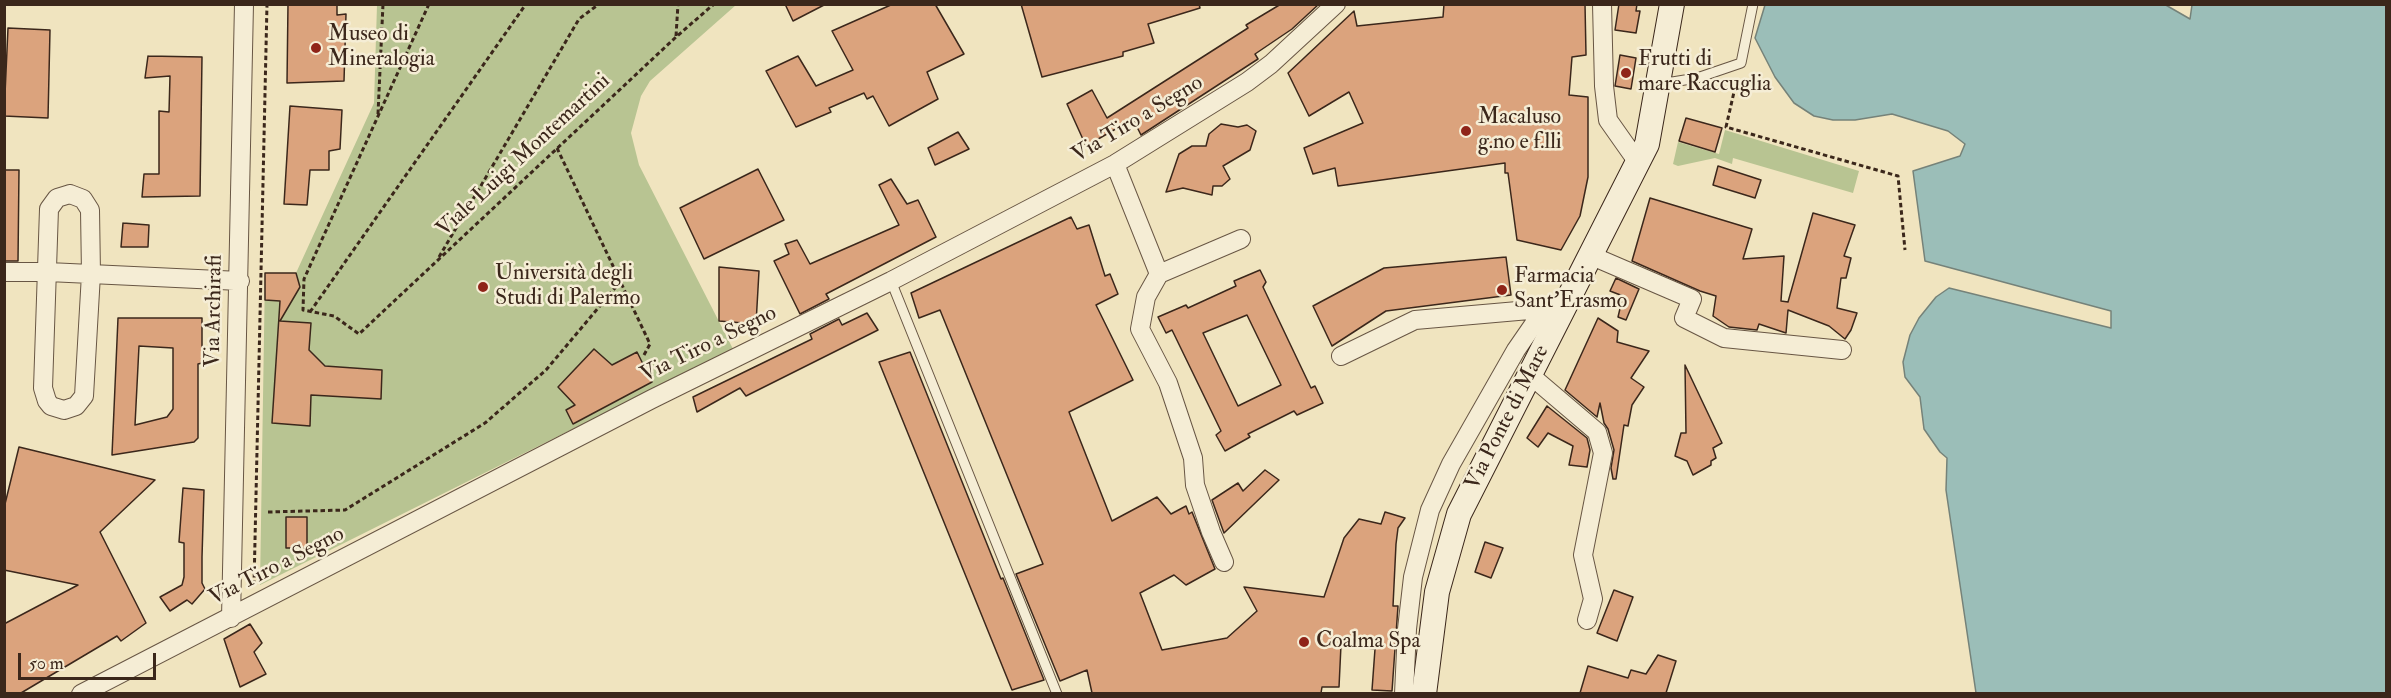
<!DOCTYPE html>
<meta charset="utf-8">
<style>
body{margin:0}
#map{position:relative;width:2391px;height:698px;overflow:hidden;background:#f0e4bf;font-family:"IM FELL Double Pica",serif}
canvas{display:block}
.frame{position:absolute;inset:0;border:6px solid #3b271b;pointer-events:none}
.scale{position:absolute;left:18px;top:653px;width:138px;height:27px;box-sizing:border-box;border:3px solid #3b271b;border-top:0;padding-left:8px;font-size:18px;line-height:21px;white-space:nowrap;color:#3b271b;-webkit-text-stroke:4px #f5edd5;paint-order:stroke}
</style>
<div id="map">
<canvas width="2391" height="698"></canvas>
<div class="frame"></div>
<div class="scale">50 m</div>
</div>
<script>
const g = document.querySelector('canvas').getContext('2d');
g.lineJoin = 'round';
function fill(path, color) { g.fillStyle = color; g.fill(path, 'evenodd'); }
const toPath = rows => new Path2D(rows.map(r => 'M' + r).join(''));
function stroke(path, color, width, dash) { g.strokeStyle = color; g.lineWidth = width; g.lineCap = dash ? 'butt' : 'round'; g.setLineDash(dash || []); g.stroke(path); }
function label(font, color, halo, rows, align = 'center') {
  g.font = font + ' "IM FELL Double Pica",serif'; g.lineWidth = 5; g.setLineDash([]); g.textBaseline = 'middle'; g.strokeStyle = halo; g.fillStyle = color; for (const [text, x, y, turn = 0] of rows) {
    g.save(); g.translate(x, y); g.rotate((+turn || 0) * Math.PI / 180); g.textAlign = isNaN(turn) ? turn : align; if (halo) g.strokeText(text, 0, 0); g.fillText(text, 0, 0); g.restore();
  }
}
fill(toPath([
 [377,5,736,5,650,81,641,96,631,133,639,165,733,349,260,585,265,273,296,273,374,103],
 [1725,130,1859,171,1853,193,1733,158,1732,164,1715,158,1678,166,1673,164,1678,142,1719,154]
]), '#b8c492');
const water = toPath([
 [2164,4,2190,19,2192,5,2386,5,2386,693,1976,693,1946,490,1947,458,1940,452,1924,429,1920,397,1905,377,1903,362,1910,335,1919,318,1936,297,1949,288,2111,328,2111,311,1925,261,1913,171,1960,156,1965,144,1948,131,1892,114,1855,120,1833,120,1814,116,1794,103,1775,77,1755,38,1765,5,2164,4]
]);
fill(water, '#9bbeb8');
stroke(water, '#758279', 1.5);
const building = toPath([
 [288,4,337,4,337,15,346,14,344,81,287,83,288,4],
 [785,4,826,4,793,21,785,4],
 [893,4,935,4,964,54,927,72,938,99,889,126,873,96,867,99,864,93,829,108,831,112,796,127,766,71,798,56,816,86,853,70,832,31,893,4],
 [1021,4,1199,4,1200,8,1148,24,1154,43,1123,52,1123,56,1042,77,1021,4],
 [1281,4,1319,4,1292,29,1255,54,1258,59,1141,135,1133,119,1086,146,1067,104,1092,90,1107,118,1248,28,1246,25,1281,4],
 [1444,4,1585,4,1586,55,1572,57,1569,95,1588,97,1588,177,1580,216,1561,250,1517,240,1508,173,1505,173,1505,163,1338,186,1335,168,1313,174,1304,148,1363,123,1349,92,1309,116,1288,73,1354,11,1357,26,1443,17,1444,4],
 [1619,4,1637,4,1636,11,1640,11,1636,33,1615,30,1619,4],
 [8,28,50,30,48,118,4,116,8,28],
 [1620,55,1636,58,1631,89,1615,86,1620,55],
 [148,56,202,57,200,196,142,197,144,174,159,174,159,111,169,112,170,76,145,78,148,56],
 [290,106,342,110,340,149,329,151,329,170,310,170,307,205,284,204,290,106],
 [1686,118,1722,128,1715,152,1679,141,1686,118],
 [1221,124,1238,127,1247,125,1256,131,1250,150,1223,166,1230,179,1222,186,1213,186,1212,195,1183,188,1166,192,1179,154,1192,146,1206,146,1209,134,1221,124],
 [958,132,969,149,935,165,928,148,958,132],
 [1718,166,1761,180,1755,198,1713,185,1718,166],
 [758,169,784,220,704,259,680,208,758,169],
 [4,170,19,170,18,261,4,261,4,170],
 [891,179,907,204,918,200,936,237,826,294,829,299,800,314,774,261,789,254,785,244,797,240,810,264,899,225,879,185,891,179],
 [1650,198,1752,229,1743,259,1784,256,1781,301,1788,302,1813,213,1855,225,1844,256,1851,258,1846,278,1841,278,1837,308,1857,313,1851,330,1845,339,1829,326,1788,310,1786,333,1759,324,1757,330,1729,327,1713,316,1716,296,1700,291,1632,261,1650,198],
 [1071,217,1077,229,1089,225,1105,276,1110,274,1118,294,1096,305,1133,380,1069,412,1112,521,1157,497,1171,514,1186,506,1189,514,1192,512,1215,569,1186,585,1174,575,1140,593,1162,650,1227,638,1257,611,1244,587,1324,597,1344,538,1359,519,1381,524,1385,512,1405,518,1398,528,1396,544,1393,606,1398,606,1392,691,1372,690,1375,649,1341,645,1339,687,1322,687,1321,693,1092,693,1087,670,1060,681,1016,574,1043,564,940,310,919,318,911,293,1071,217],
 [123,223,149,225,148,247,121,247,123,223],
 [1506,257,1511,295,1386,311,1332,346,1313,306,1384,268,1506,257],
 [719,267,759,271,756,324,719,321,719,267],
 [1260,270,1266,282,1263,287,1311,388,1315,386,1323,403,1297,415,1294,411,1248,434,1250,437,1225,451,1216,435,1221,431,1172,330,1166,333,1158,317,1186,305,1188,308,1236,286,1234,281,1260,270],
 [1247,315,1281,385,1238,406,1203,333,1247,315],
 [265,273,296,273,300,287,280,321,311,323,309,350,325,366,382,370,381,399,311,395,310,426,272,423,280,301,265,300,265,273],
 [1616,278,1639,289,1626,320,1618,317,1623,296,1610,291,1616,278],
 [867,313,878,330,746,396,740,388,697,412,693,397,812,339,810,334,839,319,842,325,867,313],
 [118,318,202,318,202,363,198,364,198,438,194,442,112,455,118,318],
 [139,346,173,348,173,409,167,417,135,425,139,346],
 [1598,318,1618,331,1617,342,1649,351,1631,378,1644,387,1632,405,1628,426,1624,425,1616,479,1613,479,1611,468,1614,450,1608,429,1604,423,1600,403,1597,417,1565,390,1598,318],
 [594,349,612,365,637,352,652,382,573,424,566,410,575,405,558,387,594,349],
 [910,352,1001,579,1003,578,1044,680,1012,690,879,362,910,352],
 [1685,365,1722,443,1713,448,1716,458,1711,461,1711,465,1693,475,1687,461,1675,456,1681,433,1686,433,1685,365],
 [1547,406,1587,438,1590,450,1587,467,1569,465,1573,446,1548,433,1538,447,1527,438,1547,406],
 [19,447,155,480,100,532,146,623,121,641,117,636,21,693,4,693,4,624,78,585,4,570,4,508,19,447],
 [1265,470,1279,480,1224,533,1212,500,1238,483,1243,491,1265,470],
 [183,488,204,490,202,557,202,583,205,589,192,604,187,600,170,611,160,597,182,585,184,577,184,543,179,542,183,488],
 [286,517,307,517,307,548,286,548,286,517],
 [1485,542,1503,548,1491,578,1475,572,1485,542],
 [1614,590,1633,597,1617,641,1597,633,1614,590],
 [250,624,262,643,254,652,266,674,240,687,224,639,250,624],
 [1658,655,1676,661,1666,693,1580,693,1588,666,1628,678,1631,670,1646,674,1658,655]
]);
fill(building, '#dba37d');
stroke(building, '#3b271b', 1.5);
const lane = toPath([
 [1660,84,1697,78,1741,63,1753,4],
 [891,281,1057,694]
]);
const street = toPath([
 [1602,4,1604,86,1608,120,1639,164],
 [1115,164,1159,274,1146,297,1140,329,1168,383,1193,458,1195,485,1211,532,1224,562],
 [70,194,83,199,90,210,91,274,84,396,76,406,64,410,51,406,47,401,43,388,49,209,57,198,70,194],
 [1592,256,1692,299,1684,318,1724,338,1842,350],
 [4,272,48,272,240,281],
 [1159,274,1241,239],
 [1341,356,1415,320,1552,308],
 [1530,375,1597,432,1603,453,1583,555,1593,599,1587,620],
 [231,618,244,4],
 [81,694,652,399,891,281,1115,164,1247,82,1271,64,1336,4],
 [1404,694,1407,629,1413,577,1430,510,1451,464,1516,350,1545,308]
]);
const secondary = toPath([
 [1424,694,1437,592,1459,514,1647,144,1672,4]
]);
stroke(lane, '#685644', 11);
stroke(street, '#685644', 20);
stroke(secondary, '#3b271b', 26);
stroke(toPath([
 [429,4,304,279,303,310,334,316,359,334,676,37,714,4],
 [676,36,678,4],
 [1737,79,1726,127,1898,176,1905,250],
 [378,114,383,4],
 [557,148,650,344,644,355],
 [439,257,579,19,599,4],
 [310,312,526,4],
 [268,512,345,510,485,423,546,370,620,282],
 [254,585,267,4]
]), '#3b271b', 3, [4.5, 3]);
stroke(lane, '#f5edd5', 9);
stroke(street, '#f5edd5', 18);
stroke(secondary, '#f5edd5', 24);
for (const [x, y, r, color] of [
 [316,48,6,"#8f2418"],
 [1626,73,6,"#8f2418"],
 [1466,131,6,"#8f2418"],
 [483,287,6,"#8f2418"],
 [1502,290,6,"#8f2418"],
 [1304,642,6,"#8f2418"]
]) { const dot = new Path2D(); dot.arc(x, y, r, 0, 2 * Math.PI); g.fillStyle = color; g.fill(dot); stroke(dot, '#f5edd5', 2); }
label('22px', '#3b271b', '#f5edd5', [
 ["Museo di",328,35],
 ["Mineralogia",328,60],
 ["Frutti di",1638,60],
 ["mare Raccuglia",1638,85],
 ["Macaluso",1478,118],
 ["g.no e f.lli",1478,143],
 ["Università degli",495,274],
 ["Studi di Palermo",495,299],
 ["Farmacia",1514,277],
 ["Sant'Erasmo",1514,302],
 ["Coalma Spa",1316,642]
], 'left');
label('22px', '#3b271b', '#f5edd5', [
 ["Via Tiro a Segno",1138,120,-31],
 ["Viale Luigi Montemartini",524,156,-43],
 ["Via Archirafi",215,311,-89],
 ["Via Tiro a Segno",709,345,-26],
 ["Via Ponte di Mare",1508,418,-63],
 ["Via Tiro a Segno",277,567,-27]
]);
</script>
